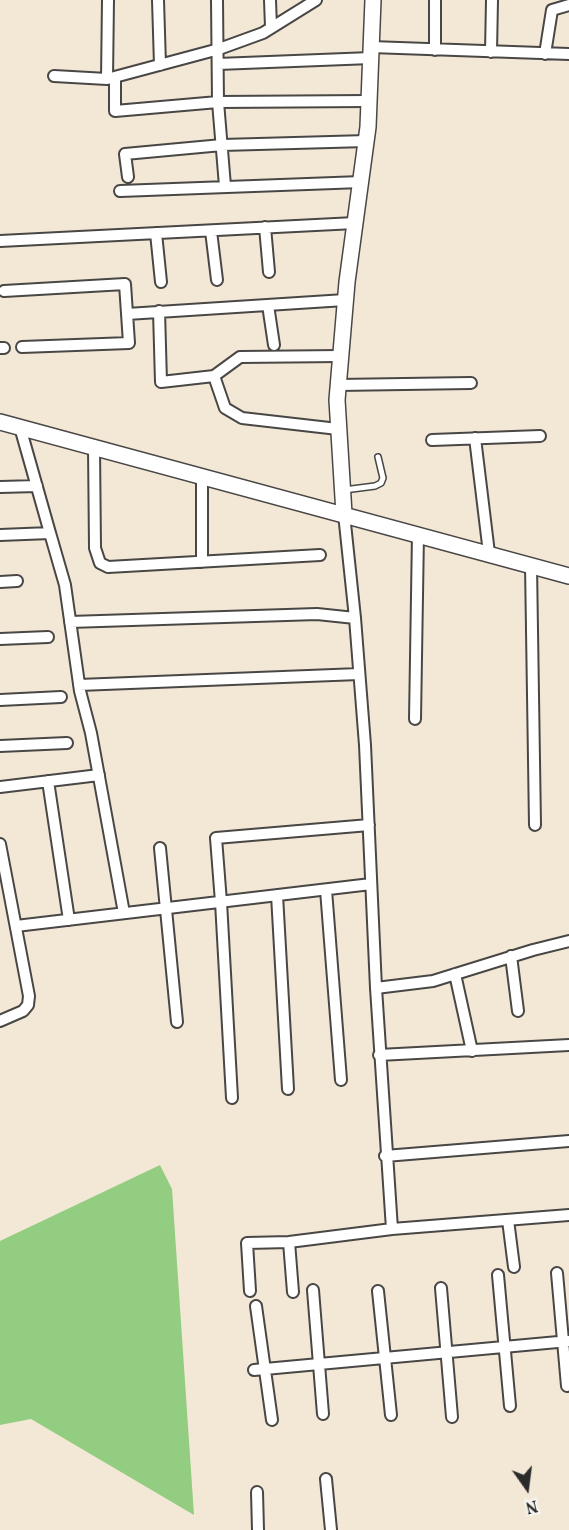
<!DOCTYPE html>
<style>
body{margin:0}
#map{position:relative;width:569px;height:1530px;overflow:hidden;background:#f3e8d6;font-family:Vollkorn,serif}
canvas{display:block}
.north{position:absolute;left:497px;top:1458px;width:60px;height:60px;-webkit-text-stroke:4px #f6f6f2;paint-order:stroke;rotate:166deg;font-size:16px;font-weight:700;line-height:24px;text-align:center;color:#2b2b2b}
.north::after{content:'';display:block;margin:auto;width:21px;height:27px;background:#2b2b2b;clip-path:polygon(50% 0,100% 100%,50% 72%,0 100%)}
</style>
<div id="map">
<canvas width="569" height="1530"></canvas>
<div class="north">N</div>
</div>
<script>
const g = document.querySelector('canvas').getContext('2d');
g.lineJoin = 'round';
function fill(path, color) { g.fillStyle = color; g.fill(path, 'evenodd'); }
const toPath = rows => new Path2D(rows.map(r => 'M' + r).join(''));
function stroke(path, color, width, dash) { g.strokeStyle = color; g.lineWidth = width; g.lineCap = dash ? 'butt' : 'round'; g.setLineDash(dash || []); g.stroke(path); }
fill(toPath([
 [160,1165,172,1189,194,1515,31,1419,0,1425,0,1241]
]), '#93cd81');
const lane = toPath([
 [344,490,375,486,381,483,383,478,378,457]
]);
const street = toPath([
 [108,0,107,79,219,49,263,33,316,0],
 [158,0,160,65],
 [217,0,218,102,369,101],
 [270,0,271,27],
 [435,0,435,50],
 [371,47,569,54],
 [491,52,492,0],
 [545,54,552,10,569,5],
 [218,64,371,58],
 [54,76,107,79],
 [115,77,115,111,218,102,225,186],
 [128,177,125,154,222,145,367,141],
 [120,191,361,182],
 [265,227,269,272],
 [211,231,217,280],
 [156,233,161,282],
 [0,241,355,223],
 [4,291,125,284,129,343,22,347],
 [268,305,274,345],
 [159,311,161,382,214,376,240,357,340,356],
 [127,314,345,300],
 [0,348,4,348],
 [214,376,225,408,242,418,338,429],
 [338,385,471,383],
 [475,438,489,553],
 [432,440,540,436],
 [94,447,95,548,100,563,108,567,320,555],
 [202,476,202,562],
 [0,487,37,486],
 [344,514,355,618,365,745,376,988,433,981,533,950,569,941],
 [50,533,65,585,80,691,91,733,124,913],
 [0,535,50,533,20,427],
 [531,565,535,825],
 [0,582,17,581],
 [70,622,317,614,355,618],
 [0,639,48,637],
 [79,685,359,674],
 [0,700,61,697],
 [415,719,418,534],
 [0,746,67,743],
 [48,781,69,920],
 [0,787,99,775],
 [0,844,29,996,28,1005,23,1011,0,1021],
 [160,848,177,1022],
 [326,890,341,1080],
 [277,895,288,1089],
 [16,926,371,884],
 [511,956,518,1011],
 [455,974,472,1051],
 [376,988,392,1229],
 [379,1055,569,1045],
 [232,1098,221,902,216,838,369,825],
 [385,1156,569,1141],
 [508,1220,514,1267],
 [289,1242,293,1292],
 [557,1273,567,1386],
 [498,1275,510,1406],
 [441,1288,452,1417],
 [313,1290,323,1414],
 [250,1291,247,1243,289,1242,392,1229,569,1215],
 [378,1291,391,1415],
 [256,1306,272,1420],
 [254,1370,569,1341],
 [326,1479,331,1530],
 [257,1492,258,1530]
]);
const secondary = toPath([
 [0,422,569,576],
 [344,514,337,400,347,282,368,127,373,0]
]);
stroke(lane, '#494745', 8);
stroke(street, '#494745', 14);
stroke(secondary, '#494745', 18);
stroke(lane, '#fff', 5);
stroke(street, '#fff', 10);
stroke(secondary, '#fff', 15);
</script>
